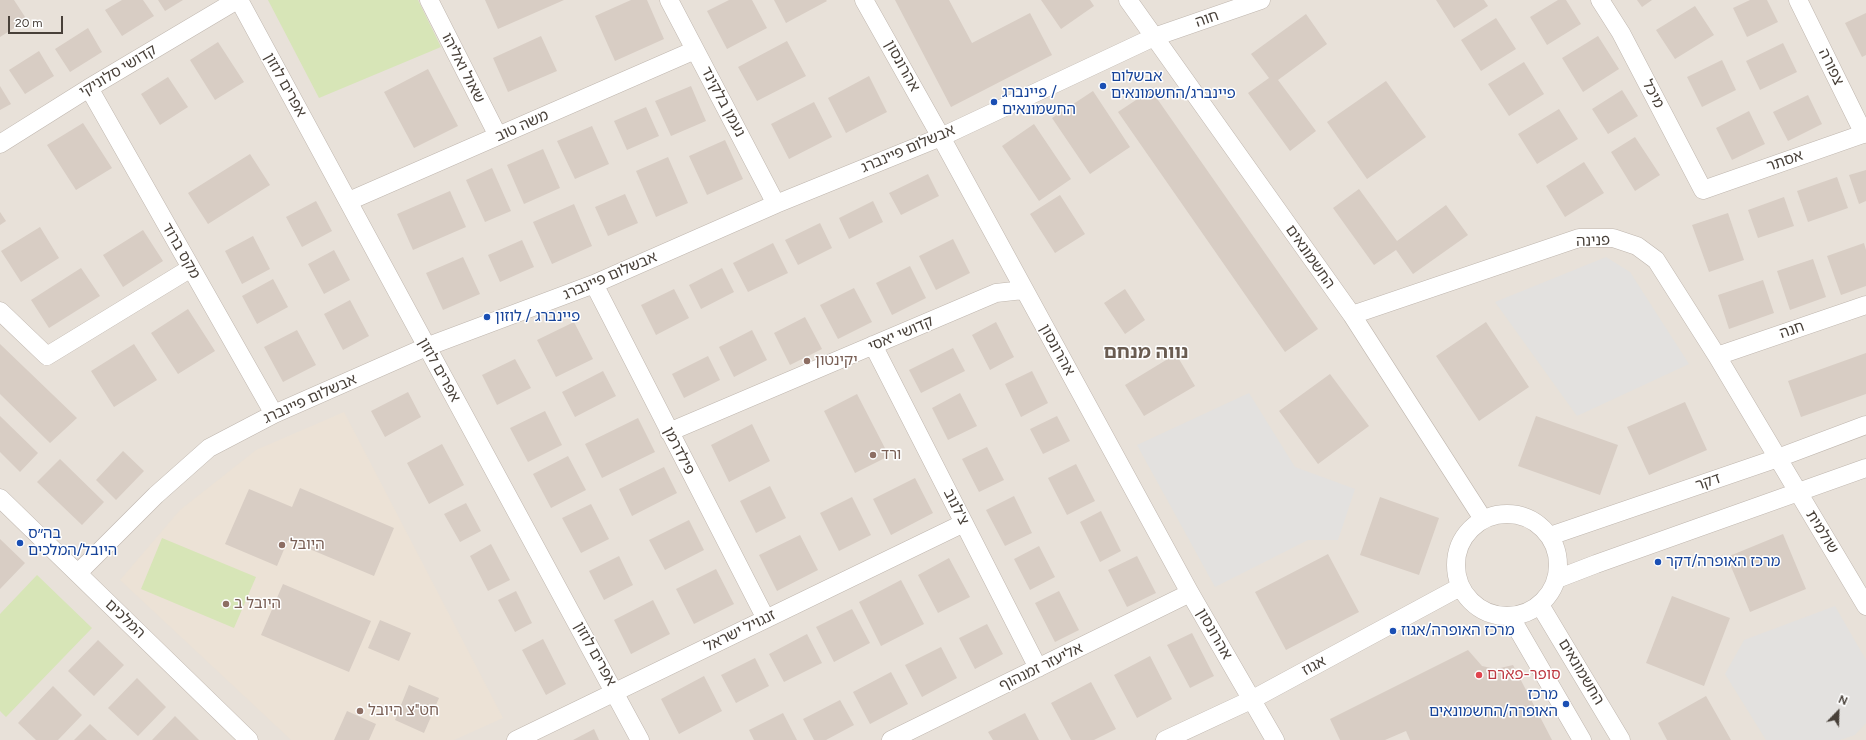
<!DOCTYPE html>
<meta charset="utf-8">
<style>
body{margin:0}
#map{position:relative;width:1866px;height:740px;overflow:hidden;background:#f4f0eb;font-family:Figtree,sans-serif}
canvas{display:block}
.north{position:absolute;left:1818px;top:692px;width:40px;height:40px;-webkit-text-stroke:3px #fff;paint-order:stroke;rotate:23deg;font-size:11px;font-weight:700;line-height:16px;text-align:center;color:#484039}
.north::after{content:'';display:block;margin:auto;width:14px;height:18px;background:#484039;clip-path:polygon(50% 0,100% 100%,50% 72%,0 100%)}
.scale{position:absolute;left:8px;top:16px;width:55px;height:18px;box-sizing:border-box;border:2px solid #484039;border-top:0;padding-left:5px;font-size:12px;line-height:14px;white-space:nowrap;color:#484039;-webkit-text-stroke:3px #fff;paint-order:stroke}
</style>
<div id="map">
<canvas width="1866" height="740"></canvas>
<div class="north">N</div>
<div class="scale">20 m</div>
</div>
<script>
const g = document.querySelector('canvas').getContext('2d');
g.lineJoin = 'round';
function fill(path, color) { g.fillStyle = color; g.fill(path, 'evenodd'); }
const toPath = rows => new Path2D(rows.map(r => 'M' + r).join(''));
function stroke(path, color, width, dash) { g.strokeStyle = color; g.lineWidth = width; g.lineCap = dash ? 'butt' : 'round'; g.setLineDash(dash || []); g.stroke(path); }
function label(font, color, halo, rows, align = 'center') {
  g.font = font + ' Figtree,"Noto Sans Hebrew",sans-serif'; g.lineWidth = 3; g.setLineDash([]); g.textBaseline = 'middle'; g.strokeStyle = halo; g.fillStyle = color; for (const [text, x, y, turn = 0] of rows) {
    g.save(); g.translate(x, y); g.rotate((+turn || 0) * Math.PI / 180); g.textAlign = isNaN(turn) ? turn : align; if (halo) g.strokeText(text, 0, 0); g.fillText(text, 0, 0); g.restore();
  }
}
fill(toPath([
 [0,0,1866,0,1866,740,0,740]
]), '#e8e1d9');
fill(toPath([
 [344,412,503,718,454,740,291,740,120,580,180,510,256,450]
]), '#ece2d6');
fill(toPath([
 [268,0,418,0,441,47,319,98],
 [162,538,256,577,234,628,141,589],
 [37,575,92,628,6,717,0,711,0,614]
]), '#d7e5b7');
fill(toPath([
 [1606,257,1630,272,1689,364,1577,416,1495,302],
 [1249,393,1295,467,1355,489,1338,540,1308,540,1215,587,1137,445],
 [1835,606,1866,660,1866,723,1855,735,1840,740,1766,740,1725,674,1744,640]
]), '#e3e1df');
fill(toPath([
 [0,0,14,0,27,20,0,37],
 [122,0,143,0,154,16,122,36,105,10],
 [158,0,183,0,165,11],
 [485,0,564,0,498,29],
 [631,0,647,0,664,39,615,61,595,16],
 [729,0,752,0,767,28,727,49,707,11],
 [774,0,826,0,827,1,786,23],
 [895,0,949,0,972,43,1030,13,1052,55,951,107],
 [1041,0,1090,0,1094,6,1061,29],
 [1436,0,1484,0,1488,6,1454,28],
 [1558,0,1566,0,1581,24,1547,45,1530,17],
 [1637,0,1652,0,1642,7],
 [1750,0,1767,0,1778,22,1747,37,1733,8],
 [1695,6,1714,35,1675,59,1656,30],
 [1866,13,1866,55,1862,57,1845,23],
 [1306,14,1327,44,1278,80,1316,131,1290,151,1248,93,1269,78,1251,54],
 [1496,18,1516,49,1481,71,1461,40],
 [88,28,102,52,70,72,55,49],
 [541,36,557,71,508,92,493,58],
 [1598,36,1619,69,1583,92,1562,58],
 [787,41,806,76,757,101,738,67],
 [218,42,244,82,215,100,190,60],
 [1783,43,1797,72,1760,90,1746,61],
 [39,51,54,76,25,94,9,70],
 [1722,60,1736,90,1702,107,1687,77],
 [1524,62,1544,94,1509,116,1488,84],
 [428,69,458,126,414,148,384,92],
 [869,76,887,112,846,133,828,98],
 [168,77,188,107,160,125,141,94],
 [1386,81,1426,137,1367,179,1327,122],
 [0,86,11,104,0,110],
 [691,86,706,121,671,136,655,101],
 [1151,90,1318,329,1285,352,1118,112],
 [1622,90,1638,116,1608,134,1592,109],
 [1093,91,1130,147,1090,174,1052,118],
 [1808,95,1822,124,1788,141,1773,112],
 [814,102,832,137,789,159,771,124],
 [646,107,659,136,627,150,614,121],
 [1559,109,1578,139,1537,164,1518,134],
 [1749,111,1765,144,1732,160,1716,128],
 [83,123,112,168,76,190,47,145],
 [1034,124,1071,179,1039,201,1002,146],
 [592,126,609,164,575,179,557,141],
 [1635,137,1660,175,1635,191,1611,152],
 [725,140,743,179,707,195,689,156],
 [543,149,560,188,524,204,507,165],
 [250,154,270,185,208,224,188,193],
 [668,157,688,203,656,217,636,171],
 [1584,162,1604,193,1565,217,1546,186],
 [492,168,511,211,485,222,466,180],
 [1866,170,1866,201,1859,204,1849,175],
 [928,174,939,196,901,215,889,193],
 [1837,177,1848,208,1808,222,1797,191],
 [1359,189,1397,241,1446,205,1468,235,1413,274,1396,250,1374,265,1333,208],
 [450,191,466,227,413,250,397,214],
 [625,194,638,223,608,236,595,207],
 [1060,195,1085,234,1055,253,1030,214],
 [1784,197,1794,226,1758,238,1748,210],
 [316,201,332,231,302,247,286,217],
 [873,201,883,222,849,239,839,218],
 [574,204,592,246,552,264,533,222],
 [0,212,6,221,0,225],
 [1728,213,1744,260,1709,272,1692,225],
 [820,223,832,248,798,265,785,240],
 [40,227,59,258,21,282,1,251],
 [143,230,163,261,123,287,103,255],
 [253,236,270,269,242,284,225,251],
 [953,239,970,273,936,290,919,256],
 [522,240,534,267,500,282,488,255],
 [773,243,788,273,748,292,733,263],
 [1864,243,1866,250,1866,286,1841,295,1827,256],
 [334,250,350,280,324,294,308,264],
 [463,257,480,294,443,310,426,273],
 [1813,259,1826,297,1790,310,1777,271],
 [910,266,926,298,892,315,876,283],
 [81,268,100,296,49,328,31,300],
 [722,268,734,292,701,309,689,285],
 [273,279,288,307,257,324,242,296],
 [1763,280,1774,313,1729,329,1718,295],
 [854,288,872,322,838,339,820,305],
 [674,289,689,318,656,335,641,305],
 [1125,289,1145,320,1125,334,1104,303],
 [350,300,369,336,343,350,324,314],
 [188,309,215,351,178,374,151,333],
 [805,317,822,349,790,365,774,333],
 [574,322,593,359,556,377,537,340],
 [996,322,1014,357,990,370,972,335],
 [1486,322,1529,387,1479,421,1436,356],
 [297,330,316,365,283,382,264,347],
 [752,330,767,360,734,377,719,347],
 [0,344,77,418,50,443,0,394],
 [134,344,157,380,114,407,91,371],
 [953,348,965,371,921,393,909,370],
 [1866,353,1866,394,1801,417,1788,381],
 [1176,354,1195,386,1144,416,1125,385],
 [708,356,720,380,684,398,672,374],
 [515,359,531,388,497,405,482,375],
 [603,371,616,396,575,417,562,392],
 [1032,371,1048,403,1021,417,1005,384],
 [1330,374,1369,426,1318,464,1279,411],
 [408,392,421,417,385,437,371,411],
 [960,393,977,426,948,440,932,408],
 [857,394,889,456,855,473,824,411],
 [1685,402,1707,450,1649,475,1627,427],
 [545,411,562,445,528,462,510,428],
 [0,416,38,453,20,472,0,452],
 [1057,416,1070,441,1043,454,1030,429],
 [1536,416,1618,445,1600,495,1518,466],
 [638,418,655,452,602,478,585,444],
 [752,424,770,461,729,482,711,445],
 [442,444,464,485,429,504,407,463],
 [987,447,1004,480,979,492,962,459],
 [123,451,144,471,116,500,96,480],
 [568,456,586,490,551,508,533,474],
 [60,459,104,502,82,525,37,482],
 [1076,464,1095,501,1067,515,1048,478],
 [664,467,677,493,632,516,619,489],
 [915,478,933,513,891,535,873,499],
 [770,486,786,518,756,533,740,501],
 [300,488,394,528,374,576,288,540,277,566,225,544,249,489,292,507],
 [1014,496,1032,533,1005,546,986,510],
 [852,497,871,535,839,551,820,513],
 [1380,497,1439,518,1419,575,1360,555],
 [466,503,481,531,460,542,444,514],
 [591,504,609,539,581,553,562,518],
 [1101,511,1121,551,1100,562,1080,522],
 [689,520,704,550,665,570,649,540],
 [1783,534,1806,589,1750,612,1727,557],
 [800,535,818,570,777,591,759,555],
 [0,539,25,563,0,589],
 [491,544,510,580,488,591,470,556],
 [1039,546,1055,577,1030,590,1014,559],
 [1328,554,1359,612,1286,650,1255,592],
 [619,556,633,585,604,600,589,571],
 [1137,556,1156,593,1127,607,1108,570],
 [949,558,970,597,938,613,918,575],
 [716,569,734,604,694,624,676,589],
 [901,580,924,624,881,646,859,602],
 [283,584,371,621,349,672,261,635],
 [516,591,532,623,515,632,498,600],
 [1059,591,1079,630,1055,642,1035,603],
 [1672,596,1730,618,1704,686,1646,663],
 [653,600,670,634,631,654,614,620],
 [852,609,870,643,834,662,816,627],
 [380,620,411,633,399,661,368,648],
 [987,624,1003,654,975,669,959,638],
 [1192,633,1214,676,1190,688,1167,645],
 [807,634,822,663,784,682,769,654],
 [543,639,566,684,546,695,522,650],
 [98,640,124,665,94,696,68,671],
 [941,647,957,678,922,697,905,665],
 [1468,650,1482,666,1496,669,1513,665,1552,740,1410,740,1406,731,1385,740,1340,740,1330,719],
 [1150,656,1172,699,1137,718,1114,675],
 [755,658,769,686,736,703,721,675],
 [891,672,908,704,870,724,853,692],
 [704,676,722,711,679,734,661,699],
 [137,678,166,707,138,736,108,708],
 [1091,682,1116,729,1094,740,1071,740,1051,703],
 [409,685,439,698,424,733,395,720],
 [53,686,82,715,58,740,36,740,18,723],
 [1706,696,1731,740,1667,740,1658,723],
 [840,700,854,725,826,740,814,740,803,719],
 [347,711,376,724,369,740,334,740],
 [783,713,797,740,754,740,749,730],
 [1025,713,1039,740,993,740,988,732],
 [175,716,199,740,152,740],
 [90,724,107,740,74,740],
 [594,729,599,740,573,740]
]), '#d8cdc4');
const minor = toPath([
 [239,0,640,740],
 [429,0,498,136],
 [669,0,776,204],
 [864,0,941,137,1190,593,1275,740],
 [1128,0,1352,315,1483,519],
 [1600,0,1621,33,1703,190,1866,133],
 [1798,0,1864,134],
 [89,88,274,414],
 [0,144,89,88,237,0],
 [349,201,695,50],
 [594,284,766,619],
 [0,311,47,356,191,268],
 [1352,315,1579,238,1613,238,1637,246,1656,260,1717,356,1866,606],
 [873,345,1038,668],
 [1717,356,1866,305],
 [669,432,996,293,1023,290],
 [0,498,249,740],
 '1456 565a51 51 0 1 1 102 0a51 51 0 1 1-102 0Z',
 [1550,536,1778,458,1866,425],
 [78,573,156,495,209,448,274,414,426,347,594,284,776,204,941,137,1154,37,1261,0],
 [1557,579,1596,564,1866,468],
 [1540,605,1621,740],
 [1510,616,1582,740],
 [516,740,964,523],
 [891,740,1190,593],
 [1165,740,1253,699,1460,587]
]);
stroke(minor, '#bfb6ae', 19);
stroke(minor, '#fff', 18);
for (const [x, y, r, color] of [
 [1103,86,4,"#1a4fb4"],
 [994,102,4,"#1a4fb4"],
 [487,317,4,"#1a4fb4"],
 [807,361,4,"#8d6e63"],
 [873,455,4,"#8d6e63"],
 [20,543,4,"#1a4fb4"],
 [282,545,4,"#8d6e63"],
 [1658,562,4,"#1a4fb4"],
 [226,604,4,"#8d6e63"],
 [1393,631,4,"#1a4fb4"],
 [1479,675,4,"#e0444e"],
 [1566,704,4,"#1a4fb4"],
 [360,711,4,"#8d6e63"]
]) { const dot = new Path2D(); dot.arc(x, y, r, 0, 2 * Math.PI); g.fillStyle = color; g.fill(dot); stroke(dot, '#fff', 1.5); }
label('15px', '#484039', '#fff', [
 ["חוה",1207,19,-19],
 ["אהרונסון",902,66,61],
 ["צפורה",1831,67,64],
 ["שאול ואליהו",463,68,63],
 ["קדושי סלוניקי",118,71,-31],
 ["אפרים לוזון",285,85,61],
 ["מיכל",1653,94,62],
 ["נעמן בלקינד",723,102,62],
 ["משה טוב",522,126,-24],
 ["אבשלום פיינברג",908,149,-23],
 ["אסתר",1785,161,-19],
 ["פנינה",1593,241,-2],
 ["מקס ברוד",181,251,60],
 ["החשמונאים",1310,257,55],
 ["אבשלום פיינברג",610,276,-23],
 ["חנה",1792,330,-19],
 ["קדושי יאסי",901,334,-23],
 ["אהרונסון",1057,350,61],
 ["אפרים לוזון",439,370,61],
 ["אבשלום פיינברג",310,399,-24],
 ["פילדרמן",679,451,63],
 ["דקר",1708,482,-19],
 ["צ'לנוב",956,507,63],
 ["שולמית",1822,532,58],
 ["המלכים",125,619,44],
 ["זנגויל ישראל",740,631,-26],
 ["אהרונסון",1214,634,60],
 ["אפרים לוזון",595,654,61],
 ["אגוז",1314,666,-28],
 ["אליעזר זמנהוף",1041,667,-26],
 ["החשמונאים",1581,672,59]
]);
label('15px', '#164399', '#fff', [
 ["אבשלום",1111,77],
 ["פיינברג/החשמונאים",1111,94],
 ["פיינברג /",1002,93],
 ["החשמונאים",1002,110],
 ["פיינברג / לוזון",495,317],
 ["בה״ס",28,534],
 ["היובל/המלכים",28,551],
 ["מרכז האופרה/דקר",1666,562],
 ["מרכז האופרה/אגוז",1401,631],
 ["מרכז",1558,695,"right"],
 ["האופרה/החשמונאים",1558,712,"right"]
], 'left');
label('15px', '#785e54', '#fff', [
 ["יקינטון",815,361],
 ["ורד",881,455],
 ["היובל",290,545],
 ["היובל ב",234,604],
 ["חט\"צ היובל",368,711]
], 'left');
label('15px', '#be3a42', '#fff', [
 ["סופר-פארם",1487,675]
], 'left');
label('bold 19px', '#6a5c51', '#fff', [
 ["נווה מנחם",1146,352]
]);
</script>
